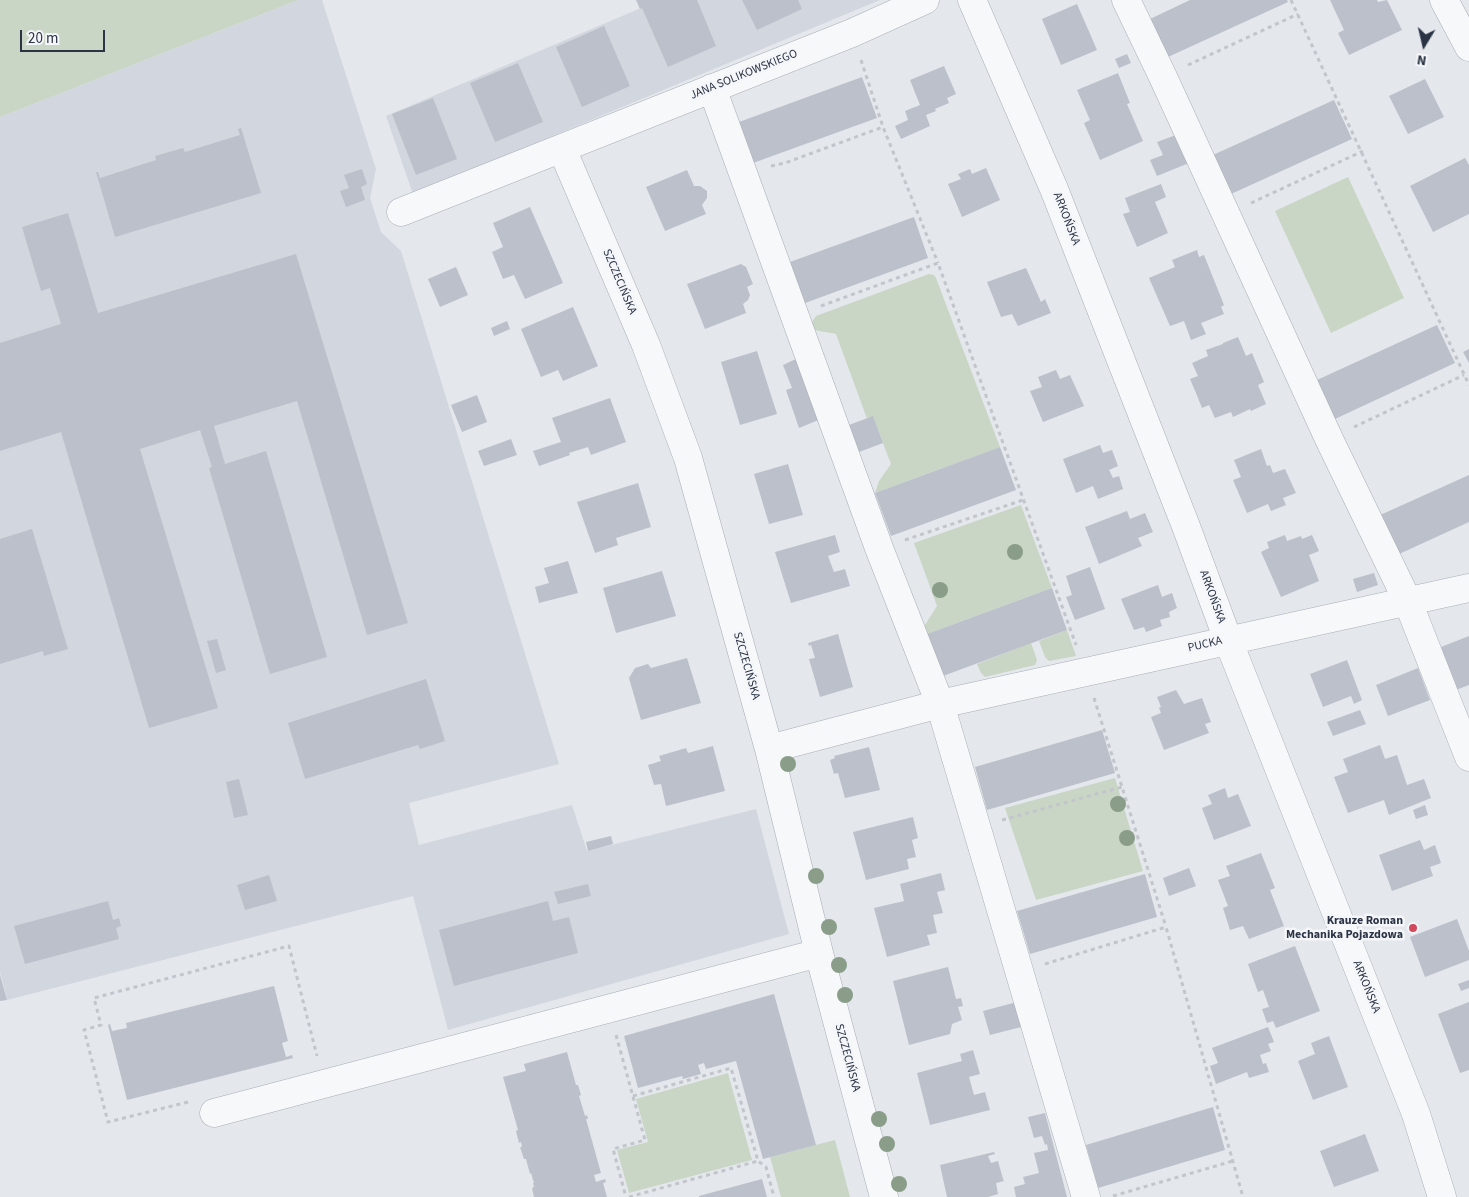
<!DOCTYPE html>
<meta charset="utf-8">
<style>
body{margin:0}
#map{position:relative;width:1469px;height:1197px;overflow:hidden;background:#e4e7ec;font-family:"Source Sans 3",sans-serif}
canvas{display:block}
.north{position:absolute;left:1399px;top:20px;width:50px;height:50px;-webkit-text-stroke:4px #f4f6f9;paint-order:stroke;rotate:189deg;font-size:14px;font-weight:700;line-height:20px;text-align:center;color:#2b3445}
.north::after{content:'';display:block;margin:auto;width:18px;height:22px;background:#2b3445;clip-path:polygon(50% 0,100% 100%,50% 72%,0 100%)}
.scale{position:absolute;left:20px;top:30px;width:85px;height:22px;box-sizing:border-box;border:2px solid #2b3445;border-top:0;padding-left:6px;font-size:15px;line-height:18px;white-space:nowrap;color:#2b3445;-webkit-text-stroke:4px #f4f6f9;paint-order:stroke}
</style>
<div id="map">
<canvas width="1469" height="1197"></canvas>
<div class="north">N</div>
<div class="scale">20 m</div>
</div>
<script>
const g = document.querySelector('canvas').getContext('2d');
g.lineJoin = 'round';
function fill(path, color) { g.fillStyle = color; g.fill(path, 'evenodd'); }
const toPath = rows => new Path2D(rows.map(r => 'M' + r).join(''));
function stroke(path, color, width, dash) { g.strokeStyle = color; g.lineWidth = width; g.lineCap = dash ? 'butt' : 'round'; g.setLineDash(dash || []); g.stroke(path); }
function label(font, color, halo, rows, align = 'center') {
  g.font = font + ' "Source Sans 3",sans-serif'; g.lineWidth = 5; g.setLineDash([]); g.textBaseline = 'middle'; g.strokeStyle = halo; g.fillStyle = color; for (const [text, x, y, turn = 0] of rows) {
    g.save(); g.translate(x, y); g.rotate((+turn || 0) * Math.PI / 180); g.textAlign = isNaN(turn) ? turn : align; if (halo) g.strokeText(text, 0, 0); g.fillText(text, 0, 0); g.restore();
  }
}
fill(toPath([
 [298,0,322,0,376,169,370,198,381,232,401,251,559,764,409,803,419,845,572,805,587,851,756,809,789,934,448,1030,413,896,7,1000,0,972,0,117],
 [660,0,880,0,413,194,386,116]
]), '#d2d6de');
fill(toPath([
 [0,0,298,0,0,117],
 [1348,177,1404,298,1331,333,1275,211],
 [929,274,934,275,936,278,1000,447,875,493,879,481,891,464,873,417,867,418,866,416,836,334,814,330,812,322,816,316],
 [1021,505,1052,588,927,634,923,628,937,606,914,543],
 [1067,630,1076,656,1049,661,1045,657,1039,641],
 [1031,643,1037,660,1035,665,985,677,981,673,977,664],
 [1115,778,1143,871,1036,900,1005,808],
 [728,1073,752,1160,629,1193,617,1150,648,1142,636,1099],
 [835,1140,850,1197,781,1197,770,1157]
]), '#c9d6c5');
fill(toPath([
 [636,0,697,0,716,46,668,67,642,8,640,9],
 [742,0,798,0,802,9,757,30],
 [1190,0,1287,0,1288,2,1168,57,1150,19],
 [1330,0,1377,0,1378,2,1387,0,1402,30,1349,55,1338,33,1344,30],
 [1077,4,1097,50,1061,65,1042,19],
 [604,26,630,86,582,107,556,47],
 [1127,54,1131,63,1119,68,1115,59],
 [518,63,543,122,495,142,470,83],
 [944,66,956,94,947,98,949,103,935,109,936,111,926,115,930,126,901,139,895,126,908,120,905,111,920,105,910,80],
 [1118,73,1130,103,1127,104,1143,141,1100,160,1084,123,1090,120,1077,90],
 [862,77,877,118,753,163,739,122],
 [1425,79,1444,117,1408,134,1389,96],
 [433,98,457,159,416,175,392,114],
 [1334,100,1352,139,1231,194,1213,155],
 [241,128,261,193,115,237,96,172,98,172,100,178,156,160,155,156,183,148,185,152,240,135,238,129],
 [1176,135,1189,163,1157,176,1150,160,1163,155,1157,142],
 [1465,158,1469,165,1469,214,1433,232,1410,186],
 [986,168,1000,200,962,217,948,184,961,179,958,174,970,169,972,174],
 [362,169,367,184,361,187,365,200,346,207,340,191,349,188,344,175],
 [687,170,694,186,700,186,707,191,707,198,702,205,706,214,665,231,646,187],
 [1161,184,1166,197,1155,202,1168,233,1137,247,1123,214,1130,212,1125,198],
 [530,207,563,283,525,299,514,275,503,279,492,252,503,247,493,223],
 [68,213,98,313,296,254,408,623,367,635,297,401,214,426,225,464,266,451,327,657,270,674,209,468,212,467,200,430,140,449,218,708,149,728,61,432,0,451,0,343,61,324,50,288,41,291,22,227],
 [914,217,928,258,805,303,790,262],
 [1197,250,1199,257,1204,255,1224,305,1221,307,1224,314,1201,323,1206,334,1191,340,1184,321,1170,326,1149,278,1175,267,1172,260],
 [741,264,746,267,753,284,747,287,750,295,748,300,743,304,746,313,705,329,687,284],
 [456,267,468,295,440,307,428,279],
 [1026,268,1041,302,1045,299,1051,313,1018,326,1012,314,1001,317,987,282],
 [573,307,598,366,563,381,558,370,541,377,521,329],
 [507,321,510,329,494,336,491,328],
 [1437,325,1455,363,1335,419,1317,380],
 [1238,337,1246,356,1252,353,1264,382,1258,385,1266,404,1251,411,1250,409,1233,417,1231,412,1215,418,1209,405,1202,408,1196,393,1190,379,1198,376,1192,363,1208,356,1206,350,1223,344,1223,343],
 [1469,349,1469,363,1463,352],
 [757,351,777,414,740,425,721,362],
 [798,358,821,419,799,428,786,390,792,388,783,365],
 [1056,370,1060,379,1070,375,1084,406,1043,422,1030,391,1042,387,1038,377],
 [477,395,487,422,462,432,451,405],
 [610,398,626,442,591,455,588,447,569,453,570,455,539,466,533,451,561,442,552,418],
 [873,416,883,443,859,452,849,425],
 [511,439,517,455,484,466,478,451],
 [1100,445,1103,453,1112,450,1118,466,1109,470,1113,478,1119,476,1123,489,1098,499,1093,486,1076,493,1063,459],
 [1000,447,1016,490,891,536,875,493],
 [1261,449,1267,466,1270,465,1273,473,1285,469,1296,493,1283,498,1286,505,1271,511,1268,504,1247,513,1233,480,1241,477,1234,460],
 [788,464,803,515,769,524,754,474],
 [1469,475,1469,522,1397,555,1378,516],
 [638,483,651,527,616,538,618,545,595,553,577,502],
 [1127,511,1130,519,1145,513,1153,532,1138,538,1142,546,1099,564,1085,527],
 [32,529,68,649,44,656,43,651,0,664,0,539],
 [835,535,840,552,828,556,834,572,845,569,850,586,791,603,775,552],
 [1285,535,1287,541,1301,536,1302,539,1312,535,1319,551,1309,555,1319,581,1281,597,1261,552,1269,548,1267,542],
 [568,561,578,593,539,603,535,587,549,583,544,568],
 [1090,567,1105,609,1075,620,1066,597,1072,595,1066,576],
 [662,571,676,616,616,633,603,588],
 [1374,573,1378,585,1357,592,1353,579],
 [1158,585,1162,597,1172,593,1177,608,1169,612,1170,617,1160,620,1162,626,1146,632,1144,627,1134,630,1121,599],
 [1052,588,1067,630,943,676,927,634],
 [838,634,853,687,820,697,809,659,815,658,811,645,809,646,808,643],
 [1469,636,1469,685,1453,691,1436,649],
 [217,639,226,670,216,673,207,641],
 [687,658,701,703,641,720,629,678,635,668,648,664,651,668],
 [1347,660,1362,700,1354,704,1351,696,1323,707,1310,674],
 [1418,668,1430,700,1388,716,1376,685],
 [426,679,445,741,420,749,418,745,305,779,288,723],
 [1176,690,1184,704,1202,698,1211,722,1205,724,1209,733,1164,750,1151,717,1161,713,1159,708,1161,707,1157,697],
 [1360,710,1366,724,1333,736,1327,722],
 [1102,730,1115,773,987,810,975,767],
 [1380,745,1385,759,1397,755,1407,785,1424,779,1431,798,1389,815,1384,800,1348,813,1334,777,1348,772,1343,759],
 [713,746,725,791,666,806,661,784,654,785,648,765,661,761,659,756,686,748,688,753],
 [869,747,880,790,845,798,838,773,834,774,830,760,835,758,834,756],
 [239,779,248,815,234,818,226,782],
 [1225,788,1228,798,1238,794,1251,826,1214,840,1202,808,1212,804,1208,795],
 [1425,805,1428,815,1416,819,1413,810],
 [913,817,918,838,912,840,916,857,907,859,909,869,866,880,853,832],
 [611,836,613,844,588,851,586,842],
 [1420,840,1424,850,1435,845,1441,863,1430,867,1433,876,1392,891,1379,855],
 [1261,853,1275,888,1270,890,1284,926,1249,939,1243,926,1230,930,1223,908,1228,906,1218,880,1230,876,1226,866],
 [1189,868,1196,886,1169,896,1163,878],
 [941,873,945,890,937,892,943,913,933,915,937,933,927,935,930,945,887,957,874,908,904,901,900,884],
 [1145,874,1157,917,1030,954,1017,911],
 [269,875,277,901,245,910,237,885],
 [588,884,591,896,558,904,554,892],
 [108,901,113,920,119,918,121,926,116,928,119,939,25,964,14,926],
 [548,901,553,921,569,917,578,953,454,986,439,930],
 [1457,919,1469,951,1469,960,1425,977,1410,937],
 [1295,946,1320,1011,1276,1028,1273,1021,1267,1023,1262,1009,1269,1007,1263,990,1258,992,1248,964],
 [948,967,956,999,961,998,963,1006,958,1007,962,1020,952,1024,950,1034,909,1045,893,981],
 [0,975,7,1000,0,1001],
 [1469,980,1469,988,1461,991,1458,984],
 [274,986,288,1041,282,1043,286,1057,292,1055,293,1058,127,1100,108,1025,110,1024,112,1031,127,1028,126,1023],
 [774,994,816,1145,763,1159,736,1061,706,1069,704,1063,698,1065,701,1074,683,1079,682,1076,638,1088,624,1036],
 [1017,1002,1025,1026,990,1035,983,1011],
 [1469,1002,1469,1070,1460,1073,1438,1014],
 [1268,1027,1274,1042,1268,1044,1271,1051,1260,1055,1263,1064,1266,1063,1269,1072,1249,1078,1247,1072,1216,1084,1210,1066,1218,1063,1212,1048],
 [1329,1036,1348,1087,1313,1100,1298,1061,1315,1054,1311,1043],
 [973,1050,980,1074,969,1077,974,1095,985,1092,990,1110,930,1125,917,1073,962,1061,960,1054],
 [567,1052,576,1085,578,1085,581,1095,579,1096,585,1116,587,1115,588,1119,586,1119,601,1173,594,1175,596,1182,605,1179,606,1182,603,1183,607,1197,534,1197,532,1188,534,1187,533,1183,534,1183,531,1173,530,1174,526,1159,524,1159,520,1147,522,1147,521,1142,519,1143,516,1131,518,1130,503,1077,526,1071,524,1064],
 [1213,1107,1225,1150,1098,1188,1086,1145],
 [1045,1113,1067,1197,1016,1197,1014,1187,1025,1184,1023,1177,1039,1173,1034,1153,1048,1150,1047,1144,1045,1145,1042,1136,1034,1138,1028,1117],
 [1365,1134,1379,1171,1334,1187,1320,1151],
 [994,1152,995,1154,988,1156,991,1163,998,1161,1003,1179,1004,1181,996,1183,998,1194,988,1197,947,1197,940,1165],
 [762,1179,767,1197,699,1197,699,1196]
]), '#bbc0ca');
const minor = toPath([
 [972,0,1054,189,1187,529,1228,640,1416,1114,1442,1197],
 [1126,0,1163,77,1329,439,1408,602,1469,757],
 [1444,0,1469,47],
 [712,88,879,548,940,704,1086,1197],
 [562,149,646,345,688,458,769,749,819,953,884,1197],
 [401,212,852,33,925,0],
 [769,749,940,704,1469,588],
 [214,1113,819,953]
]);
stroke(minor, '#a9aeb7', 29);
stroke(toPath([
 [1291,0,1469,385],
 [861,60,883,127,938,263],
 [1188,65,1298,14],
 [771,166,785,163,883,127],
 [1251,203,1363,151],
 [821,306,938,263,1076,645],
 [1354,427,1464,375],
 [905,540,1023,500],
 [1094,698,1166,927],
 [1002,820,1122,787],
 [1045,964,1166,927,1243,1197],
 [616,1035,645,1140,613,1149,626,1197],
 [633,1096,731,1068,758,1161,766,1167,774,1197],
 [188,1102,108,1122,84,1030,101,1025,94,998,289,946,317,1056],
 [1113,1196,1233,1161],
 [629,1197,758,1161]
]), '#c2c5cb', 3, [4, 4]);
stroke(minor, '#f7f8fa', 28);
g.fillStyle = '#899d89';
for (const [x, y] of [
 [1015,552],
 [940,590],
 [788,764],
 [1118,804],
 [1127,838],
 [816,876],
 [829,927],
 [839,965],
 [845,995],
 [879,1119],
 [887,1144],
 [899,1184]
]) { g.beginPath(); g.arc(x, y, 8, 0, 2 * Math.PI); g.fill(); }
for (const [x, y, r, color] of [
 [1413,928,5,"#d1495b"]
]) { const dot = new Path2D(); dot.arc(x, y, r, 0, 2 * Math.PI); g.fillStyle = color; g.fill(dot); stroke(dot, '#f4f6f9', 2); }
label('12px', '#2b3445', '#f4f6f9', [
 ["JANA SOLIKOWSKIEGO",744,75,-22],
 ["ARKOŃSKA",1066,219,69],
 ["SZCZECIŃSKA",619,282,67],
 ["ARKOŃSKA",1212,597,70],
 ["PUCKA",1205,645,-13],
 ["SZCZECIŃSKA",746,666,74],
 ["ARKOŃSKA",1366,987,68],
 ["SZCZECIŃSKA",847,1058,75]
]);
label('bold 12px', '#2b3445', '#f4f6f9', [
 ["Krauze Roman",1403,921],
 ["Mechanika Pojazdowa",1403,935]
], 'right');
</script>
